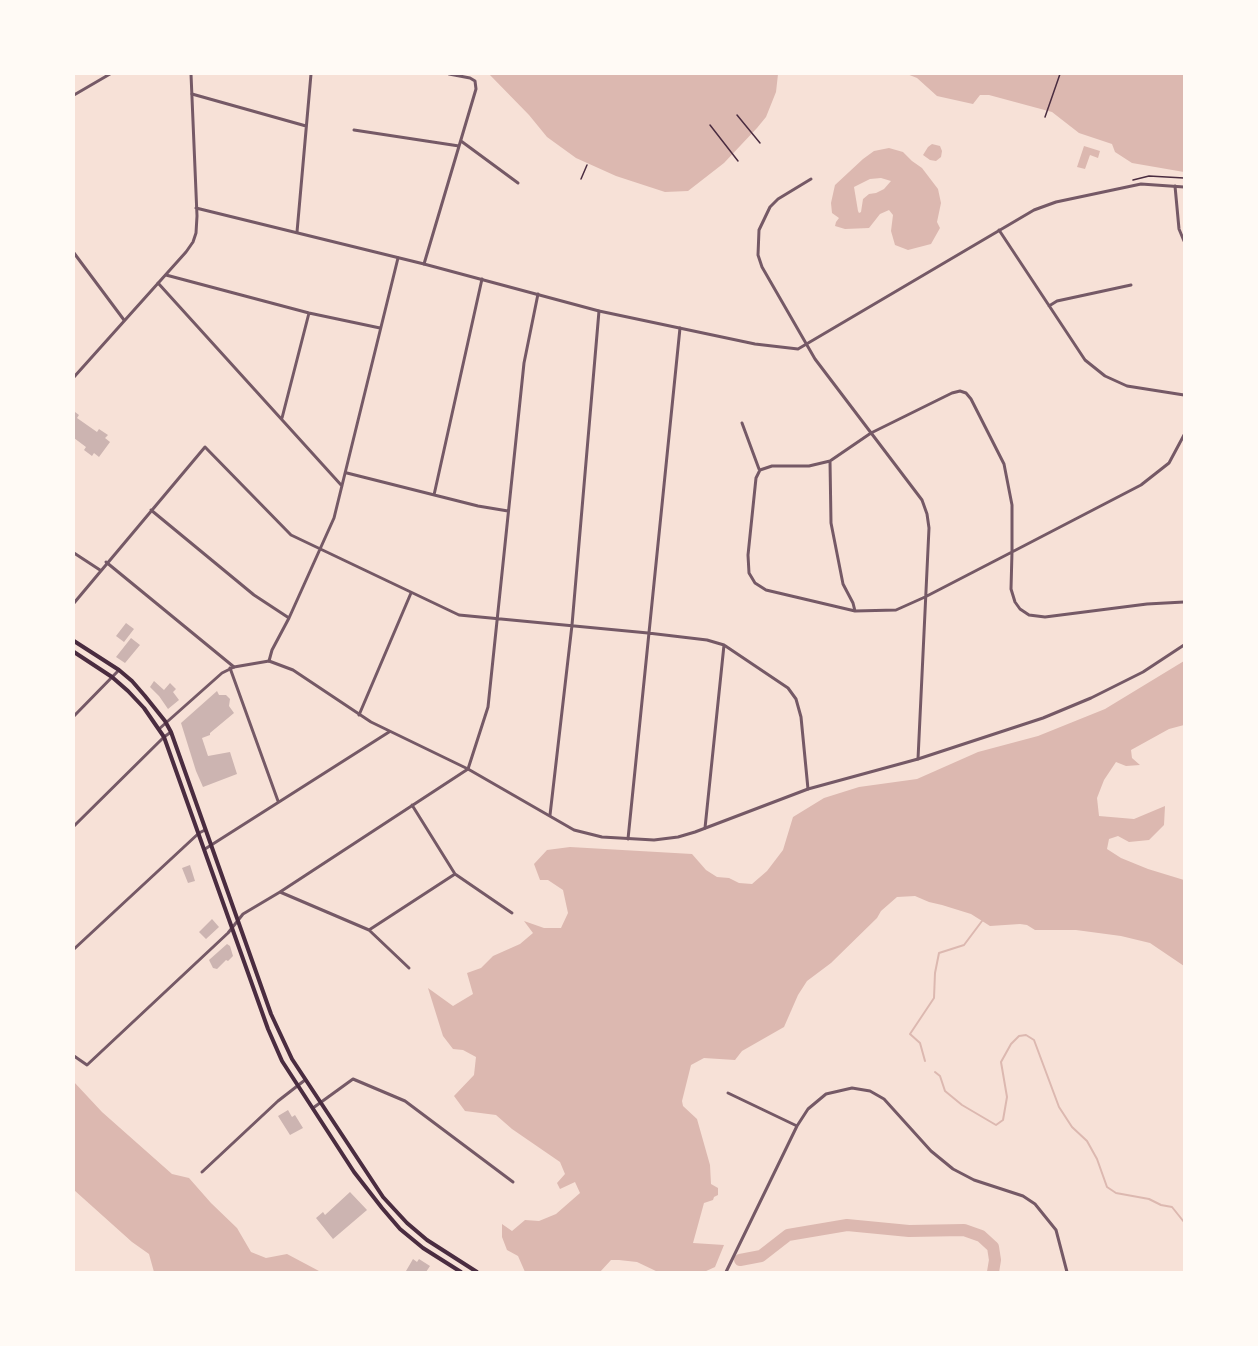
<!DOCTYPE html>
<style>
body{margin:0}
#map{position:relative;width:1258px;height:1346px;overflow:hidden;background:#f7e1d7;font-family:"IBM Plex Serif",serif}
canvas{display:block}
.frame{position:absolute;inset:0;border:75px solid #fffaf5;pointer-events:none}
</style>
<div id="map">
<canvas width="1258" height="1346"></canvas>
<div class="frame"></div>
</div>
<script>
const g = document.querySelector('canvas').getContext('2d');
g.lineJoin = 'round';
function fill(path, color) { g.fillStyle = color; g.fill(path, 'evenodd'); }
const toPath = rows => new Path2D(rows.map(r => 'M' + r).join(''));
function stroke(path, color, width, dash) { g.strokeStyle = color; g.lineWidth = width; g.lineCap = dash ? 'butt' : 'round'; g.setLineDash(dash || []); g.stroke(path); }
fill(toPath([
 [489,74,778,74,776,92,766,117,757,128,724,163,688,191,665,192,616,176,576,158,547,137,529,115],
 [907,74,1184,74,1184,172,1132,163,1115,152,1112,144,1079,133,1052,112,989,95,980,95,973,104,937,96,917,78],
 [932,144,940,146,942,151,941,157,936,161,930,160,923,155,928,147],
 [1084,146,1100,151,1098,158,1090,155,1085,169,1077,167],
 [889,148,903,152,912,161,922,168,938,189,941,203,937,222,940,228,931,244,908,250,895,245,891,231,893,215,889,210,880,214,869,228,845,229,835,226,836,222,839,218,832,213,831,203,835,185,863,159,874,151],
 [881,178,891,181,884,189,876,193,869,194,863,199,861,212,859,213,858,211,854,187,870,179],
 [1184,661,1184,725,1169,729,1131,750,1132,758,1140,765,1126,766,1116,762,1104,780,1097,798,1099,816,1134,819,1165,806,1164,825,1149,840,1129,842,1118,836,1109,839,1107,849,1121,858,1148,869,1184,880,1184,966,1150,943,1121,936,1076,930,1035,930,1027,925,1020,924,990,926,971,914,942,905,929,902,915,896,897,897,881,911,877,918,831,963,807,981,798,995,784,1027,742,1051,735,1060,704,1058,691,1065,682,1101,683,1106,697,1119,710,1165,711,1184,718,1188,718,1195,714,1197,713,1200,704,1203,693,1243,724,1245,715,1267,704,1272,658,1272,637,1262,619,1260,611,1260,600,1272,525,1272,518,1256,507,1250,502,1237,502,1224,512,1231,525,1220,539,1221,556,1214,580,1193,575,1182,560,1189,557,1183,565,1174,560,1162,512,1129,496,1115,465,1111,454,1096,474,1075,476,1057,463,1050,453,1049,443,1036,428,988,453,1006,473,994,467,973,481,968,493,956,520,944,533,933,524,921,544,928,561,928,568,913,563,890,548,880,540,880,534,864,547,850,570,847,692,854,706,870,717,877,729,878,739,883,752,884,767,871,783,850,793,817,824,798,859,787,917,779,978,752,1038,736,1105,709],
 [74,1082,102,1112,172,1174,189,1178,211,1203,237,1228,251,1252,266,1258,287,1254,319,1271,327,1272,154,1272,149,1254,132,1242,74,1190]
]), '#dcb8b0');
stroke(toPath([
 [925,1061,920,1043,910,1034,934,998,935,973,939,953,964,945,982,921],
 [935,1072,940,1076,945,1091,962,1105,996,1125,1003,1120,1007,1097,1001,1062,1011,1044,1019,1036,1026,1035,1034,1040,1059,1107,1072,1127,1087,1141,1097,1159,1107,1187,1116,1193,1149,1199,1161,1205,1172,1207,1184,1222]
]), '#dcb8b0', 2);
stroke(toPath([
 [740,1260,761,1256,788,1235,847,1225,909,1231,964,1230,981,1236,993,1247,995,1260,993,1272]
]), '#dcb8b0', 12);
fill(toPath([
 [75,412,79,415,77,418,97,432,99,429,108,435,105,438,110,442,99,457,94,453,92,456,84,450,86,447,74,438],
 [126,623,134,629,124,642,116,636],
 [131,638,140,645,125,663,116,657],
 [154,681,164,690,170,683,176,689,173,692,179,700,168,709,159,696,150,687],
 [217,691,219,695,226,695,230,699,229,706,234,713,210,733,210,735,202,738,208,756,230,752,237,774,203,787,196,771,181,723],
 [190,865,195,881,188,883,182,868],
 [212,919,219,927,206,939,199,932],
 [227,944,230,946,233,956,228,961,226,960,217,969,213,968,209,960],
 [288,1110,292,1117,295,1115,303,1128,290,1135,278,1116],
 [350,1192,367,1210,333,1239,316,1218,323,1212,325,1215],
 [413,1259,417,1262,419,1259,430,1266,426,1272,409,1272,406,1271]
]), '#ccb4b1');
stroke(toPath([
 [737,115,760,143],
 [1045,117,1060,74],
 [710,125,738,161],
 [581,179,587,165],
 [1133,180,1149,176,1184,178]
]), '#4a2c40', 1.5);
stroke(toPath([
 [192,94,306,126],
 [354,130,459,146],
 [461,141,518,183],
 [811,179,778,199,770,207,759,230,758,255,762,267,815,359,922,500,927,514,929,528,918,759],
 [1175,186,1179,229,1184,241],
 [999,230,1085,360,1105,376,1127,386,1184,395],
 [297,232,311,74],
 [74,253,124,320],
 [424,264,476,89,475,81,470,78,449,74],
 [166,275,309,313,380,328],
 [158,283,342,486],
 [1049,306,1057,301,1131,285],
 [282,418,309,313],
 [742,423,759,469],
 [1184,435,1169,463,1141,485,1012,552,925,597,896,610,855,611,766,590,755,583,749,573,748,555,756,478,760,470,772,466,809,466,830,461,871,433,952,393,960,391,966,393,971,399,1004,464,1012,505,1012,552,1011,589,1015,602,1020,609,1029,615,1045,617,1147,604,1184,602],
 [830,461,831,523,843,584,853,603,855,611],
 [347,473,478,506,508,511],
 [434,495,482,279],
 [151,510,254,595,289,618],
 [74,553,100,570],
 [106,562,234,667],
 [74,603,205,447,291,535,459,615,648,633,707,640,724,645,788,688,796,699,801,717,808,789],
 [269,661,272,650,289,618,334,518,398,258],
 [230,668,278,801],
 [359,715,411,593],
 [74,716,119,670],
 [412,805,455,874,512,913],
 [550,815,572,625,599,311],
 [74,826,164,737,171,732],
 [705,828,724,645],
 [628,839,680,328],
 [205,849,389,732],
 [280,892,369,930,409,968],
 [369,930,455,874],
 [74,949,199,833,205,830],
 [74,1056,87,1065,228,933,243,914,280,892,468,769,488,707,524,363,538,294],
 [728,1093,797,1126],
 [313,1108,353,1079,405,1101,513,1182],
 [202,1172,278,1101,305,1080],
 [726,1272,797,1126,808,1109,826,1094,852,1088,870,1091,884,1099,931,1151,953,1169,974,1180,1023,1196,1035,1204,1056,1230,1067,1272]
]), '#755966', 3);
stroke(toPath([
 [74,95,110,74],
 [196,208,424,264,599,311,755,344,798,349,1034,210,1056,202,1141,184,1184,187],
 [74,377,186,252,193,242,196,233,197,216,191,74],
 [159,729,222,673,234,667,269,661,293,670,371,722,468,769,574,830,602,837,654,840,678,837,695,832,808,789,918,759,1043,718,1091,698,1143,672,1184,645]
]), '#755966', 3);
stroke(toPath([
 [74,641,119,670,132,681,145,696,165,721,171,732,271,1014,292,1059,383,1197,407,1223,427,1240,477,1272],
 [74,652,112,677,128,691,144,708,164,737,268,1029,282,1061,354,1172,382,1208,400,1229,423,1248,461,1272]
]), '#4a2c40', 4);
</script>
